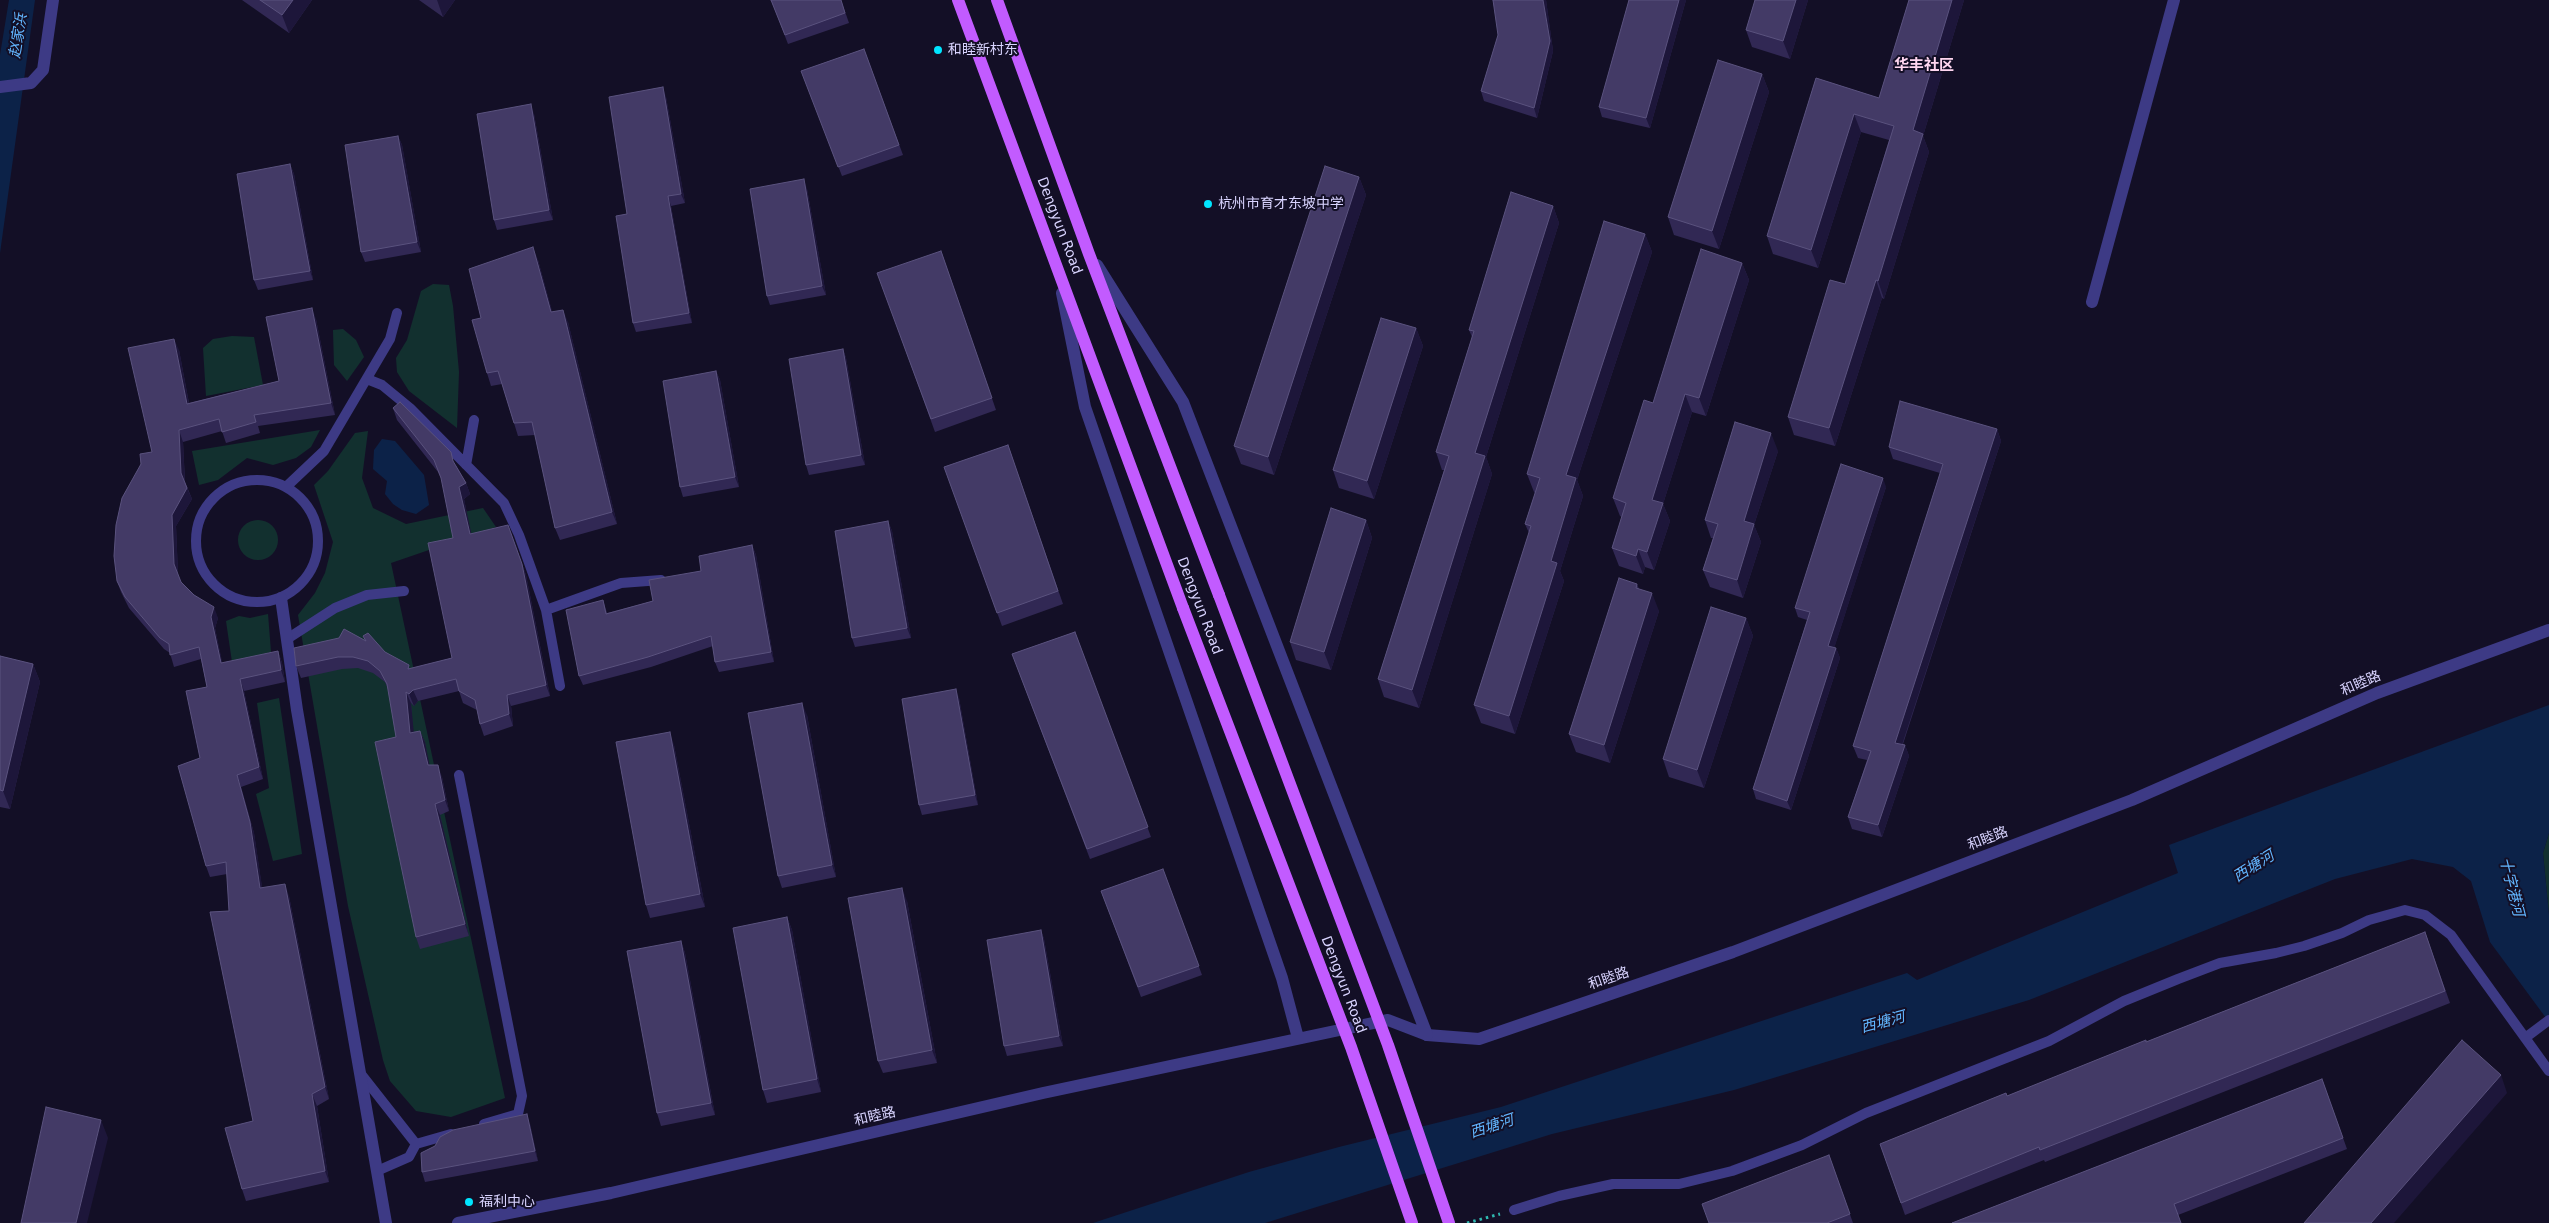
<!DOCTYPE html>
<meta charset="utf-8">
<style>
body{margin:0}
canvas{display:block;background:#130f26}
</style>
<canvas width="2549" height="1223"></canvas>
<script>
const g = document.querySelector('canvas').getContext('2d');
g.lineJoin = 'round';
function fill(path, color) { g.fillStyle = color; g.fill(path, 'evenodd'); }
const toPath = rows => new Path2D(rows.map(r => 'M' + r).join(''));
function stroke(path, color, width, dash) { g.strokeStyle = color; g.lineWidth = width; g.lineCap = dash ? 'butt' : 'round'; g.setLineDash(dash || []); g.stroke(path); }
function label(font, color, halo, rows, align = 'center') {
  g.font = font + ' "DejaVu Sans","Noto Sans SC",sans-serif'; g.lineWidth = 4; g.setLineDash([]); g.textBaseline = 'middle'; g.strokeStyle = halo; g.fillStyle = color; for (const [text, x, y, turn = 0] of rows) {
    g.save(); g.translate(x, y); g.rotate((+turn || 0) * Math.PI / 180); g.textAlign = isNaN(turn) ? turn : align; if (halo) g.strokeText(text, 0, 0); g.fillText(text, 0, 0); g.restore();
  }
}
fill(toPath([
 [433,284,449,285,453,306,459,372,457,428,409,391,397,372,396,358,407,340,421,291],
 [343,329,356,340,364,357,347,381,334,365,333,330],
 [232,336,254,337,263,385,206,396,203,348,213,339],
 [320,430,311,447,296,458,273,465,247,458,218,480,199,485,192,451],
 [368,431,362,478,373,508,406,524,483,508,496,527,391,563,505,1098,451,1117,416,1111,390,1081,383,1060,348,906,298,615,315,593,325,573,333,542,314,485,328,471,355,433],
 '238 540a20 20 0 1 1 40 0a20 20 0 1 1-40 0Z',
 [268,614,271,652,232,662,226,621,239,616,250,618],
 [279,698,302,854,273,861,256,794,269,788,257,703],
 [2549,833,2549,915,2543,853]
]), '#12302f');
fill(toPath([
 [9,0,35,0,0,253,0,55],
 [382,439,395,441,424,475,429,505,416,514,402,510,393,504,385,494,387,481,373,469,374,450],
 [2549,705,2549,833,2543,853,2549,915,2549,1022,2490,942,2471,881,2453,867,2412,859,2335,879,2029,1000,1734,1090,1552,1134,1265,1223,1093,1223,1249,1172,1339,1147,1501,1107,1907,973,1917,980,2178,873,2169,845]
]), '#0c2248');
stroke(toPath([
 [1467,1223,1500,1214]
]), '#2fb8b0', 3, [2.5, 4]);
stroke(toPath([
 [367,379,382,385,410,408,504,503,519,535,546,610,621,583,661,580],
 [466,465,474,420],
 '196 541a61 61 0 1 1 122 0a61 61 0 1 1-122 0Z',
 [286,487,324,451,390,339,397,313],
 [546,610,560,686],
 [287,639,335,608,367,595,404,591],
 [459,775,522,1096,518,1114,484,1124],
 [2525,1038,2549,1020],
 [361,1074,416,1144],
 [377,1171,409,1157,416,1144,451,1134],
 [1514,1210,1559,1196,1613,1184,1679,1184,1732,1171,1802,1145,1866,1113,2049,1041,2124,1001,2178,979,2220,963,2276,953,2304,946,2342,933,2369,920,2405,910,2425,915,2451,935,2549,1071]
]), '#3d3a85', 10);
stroke(toPath([
 [0,87,31,83,43,70,53,0],
 [2092,302,2174,0],
 [281,598,297,710,386,1223],
 [1427,1035,1479,1039,1733,952,2132,800,2377,693,2549,630]
]), '#3d3a85', 12);
stroke(toPath([
 [1097,265,1183,402,1427,1035],
 [1062,293,1085,407,1282,978,1298,1038],
 [458,1223,611,1193,1043,1093,1349,1028,1388,1020,1427,1035]
]), '#3d3a85', 12);
stroke(toPath([
 [958,0,1183,608],
 [997,0,1089,254,1219,595]
]), '#c25bff', 12);
stroke(toPath([
 [1219,595,1388,1045,1449,1223],
 [1183,608,1351,1047,1412,1223]
]), '#c25bff', 12);
fill(toPath([
 [242,0,312,0,289,33],
 [419,0,455,0,443,17],
 [771,0,841,0,849,23,788,44],
 [1493,0,1546,0,1553,51,1537,118,1484,101,1481,91,1498,35],
 [1629,0,1686,0,1650,128,1602,117,1599,107],
 [1755,0,1808,0,1790,59,1752,47,1746,30],
 [1909,0,1964,0,1923,136,1929,152,1884,299,1882,298,1835,446,1794,435,1788,417,1845,284,1889,140,1861,132,1818,268,1773,254,1767,236,1816,78,1879,98],
 [864,49,903,155,842,176,801,71],
 [1762,74,1769,92,1719,249,1674,235,1668,217],
 [666,97,685,203,671,206,692,323,636,332,633,323,627,214],
 [534,114,553,220,497,230,494,220],
 [398,136,402,145,421,252,365,262,361,252],
 [290,164,294,174,313,280,258,290,254,280],
 [1359,177,1366,195,1274,475,1241,464,1234,446],
 [807,189,826,295,770,305,767,296],
 [1553,206,1559,223,1486,457,1492,474,1419,708,1384,697,1378,679,1444,470,1442,470,1436,452,1472,337,1469,330],
 [1645,234,1652,252,1577,480,1583,496,1560,571,1564,581,1515,734,1481,723,1474,705,1529,533,1525,524,1535,493,1534,492,1527,474],
 [941,251,996,410,935,432,882,285],
 [538,260,552,312,568,322,617,524,560,540,555,528,535,435,518,436,502,384,491,386,487,373,481,318],
 [1742,263,1749,280,1706,416,1692,412,1663,504,1670,521,1654,570,1645,567,1643,574,1619,566,1612,548,1622,517,1620,516,1613,498,1653,403],
 [316,319,335,415,258,426,260,433,226,443,222,431,183,442,185,482,192,499,176,526,178,575,181,582,218,618,215,628,222,663,278,651,282,663,285,682,244,691,263,779,241,787,254,833,262,888,289,896,329,1099,317,1106,329,1182,246,1201,242,1189,253,1121,229,911,227,874,210,877,206,866,200,758,207,687,201,659,174,667,170,653,164,649,129,608,121,592,117,581,141,464,152,452,179,350,189,403,279,381],
 [1416,328,1423,346,1374,499,1339,488,1333,470],
 [843,349,846,358,865,465,809,475,806,465],
 [716,371,720,380,739,487,683,497,680,487],
 [393,408,456,466,466,483,470,494,464,499,471,534,508,525,526,575,550,696,511,706,513,726,484,736,480,724,477,710,463,703,459,691,418,701,414,706,411,703,413,732,420,731,425,742,429,765,442,777,449,811,440,815,469,936,420,949,416,937,396,737,388,689,385,682,373,673,358,668,342,669,301,678,296,666,365,641,363,636,385,652,410,669,452,658,453,538,442,480,438,472,397,420],
 [1997,429,2001,441,1903,744,1905,745,1909,756,1882,837,1852,829,1848,817,1867,760,1858,758,1853,746,1940,473,1893,459,1889,447],
 [1008,445,1063,604,1002,626,944,467],
 [1778,451,1754,525,1761,542,1743,598,1710,587,1703,570,1713,538,1711,538,1705,520],
 [1886,487,1834,648,1836,648,1840,658,1791,810,1756,799,1753,789,1807,620,1798,617,1795,608],
 [1366,520,1372,538,1331,670,1296,660,1290,642],
 [888,521,892,531,911,638,855,647,852,638],
 [752,545,756,555,774,662,719,672,715,662,713,646,651,667,583,685,579,676,603,600,607,613,653,601,701,571],
 [1637,584,1639,589,1659,611,1610,763,1576,752,1569,734],
 [1746,618,1753,636,1704,788,1669,777,1663,759],
 [1075,632,1151,837,1090,859,1012,654],
 [0,656,33,664,40,682,10,809,0,807],
 [959,698,978,805,922,815,919,805],
 [807,715,836,877,782,888,778,876],
 [674,745,705,907,650,918,646,905],
 [1163,869,1202,975,1141,997,1101,891],
 [907,901,937,1063,883,1073,878,1061],
 [787,917,792,930,821,1092,767,1103,763,1090],
 [1041,930,1044,939,1063,1046,1007,1056,1004,1046],
 [2425,932,2450,1003,2045,1162,2044,1160,1905,1215,1880,1144,2007,1096,2146,1042],
 [681,941,685,953,715,1115,661,1126,657,1113],
 [2322,1079,2347,1149,2178,1215,1952,1223],
 [530,1124,538,1161,425,1182,422,1172],
 [1829,1155,1853,1223,1709,1223]
]), '#312854');
fill(toPath([
 [293,0,312,0,289,33,282,15],
 [437,0,455,0,443,17],
 [1543,0,1546,0,1553,51,1537,118,1534,108],
 [1679,0,1686,0,1650,128,1646,118],
 [1796,0,1808,0,1790,59,1783,41],
 [1952,0,1964,0,1923,136,1929,152,1884,299,1878,281,1913,130],
 [1762,74,1769,92,1719,249,1712,231],
 [663,87,666,97,685,203,681,194],
 [531,104,534,114,553,220,549,210],
 [1854,114,1861,132,1818,268,1811,250],
 [398,136,402,145,421,252,417,242],
 [290,164,294,174,313,280,310,271],
 [1359,177,1366,195,1274,475,1268,457],
 [804,179,807,189,826,295,822,286],
 [668,196,671,206,692,323,689,313],
 [1553,206,1559,223,1486,457,1492,474,1419,708,1412,690,1475,453],
 [1645,234,1652,252,1577,480,1583,496,1560,571,1564,581,1515,734,1509,716,1566,475],
 [533,247,538,260,556,325,551,312],
 [1742,263,1749,280,1706,416,1699,398],
 [1876,280,1882,298,1835,446,1829,428],
 [312,308,316,319,335,415,331,403],
 [563,310,568,322,617,524,612,512],
 [1416,328,1423,346,1374,499,1367,481],
 [174,339,179,350,191,415,187,404],
 [843,349,846,358,865,465,861,455],
 [716,371,720,380,739,487,735,477],
 [1685,394,1692,412,1663,504,1670,521,1654,570,1647,552,1652,500],
 [1997,429,2001,441,1899,754,1895,743],
 [179,430,183,442,185,485,181,473],
 [1771,433,1778,451,1754,525,1761,542,1743,598,1737,580,1744,521],
 [1883,478,1886,487,1832,655,1828,646],
 [466,483,470,494,464,499,474,546,470,534,459,487],
 [187,488,192,499,176,526,178,576,174,564,172,515],
 [1366,520,1372,538,1331,670,1324,652],
 [888,521,892,531,911,638,907,628],
 [752,545,756,555,774,662,771,652],
 [1638,549,1645,567,1643,574,1636,556],
 [522,564,526,575,550,696,546,685],
 [1652,593,1659,611,1610,763,1604,745],
 [214,607,218,618,215,628,225,675,221,663,211,617],
 [1746,618,1753,636,1704,788,1697,770],
 [1836,648,1840,658,1791,810,1787,801],
 [278,651,282,663,285,682,281,670],
 [33,664,40,682,10,809,3,791],
 [240,679,244,691,263,779,259,767],
 [956,689,959,698,978,805,975,795],
 [413,690,418,701,414,706,409,694],
 [406,692,411,703,415,745,410,733],
 [507,695,511,706,513,726,509,714],
 [802,703,807,715,836,877,832,865],
 [420,731,425,742,432,777,428,765],
 [670,732,674,745,705,907,700,894],
 [1905,745,1909,756,1882,837,1878,825],
 [438,765,442,777,449,811,445,800],
 [237,775,241,787,254,833,264,900,260,888],
 [435,804,440,815,469,936,465,924],
 [285,884,289,896,329,1099,325,1087],
 [902,888,907,901,937,1063,932,1050],
 [787,917,792,930,821,1092,817,1079],
 [1041,930,1044,939,1063,1046,1059,1036],
 [681,941,685,953,715,1115,711,1103],
 [2501,1075,2507,1093,2394,1223,2371,1223],
 [312,1094,317,1106,329,1182,325,1171],
 [527,1114,530,1124,538,1161,535,1151],
 [101,1120,108,1138,87,1223,76,1223]
]), '#1d163a');
const building = toPath([
 [260,0,293,0,282,15,260,0],
 [771,0,841,0,845,13,785,35,771,0],
 [1493,0,1543,0,1550,41,1534,108,1481,91,1498,35,1493,0],
 [1629,0,1679,0,1646,118,1599,107,1629,0],
 [1755,0,1796,0,1783,41,1746,30,1755,0],
 [1909,0,1952,0,1913,130,1923,134,1878,281,1876,280,1829,428,1788,417,1830,280,1845,284,1894,126,1854,114,1811,250,1767,236,1816,78,1879,98,1909,0],
 [864,49,899,145,838,167,801,71,864,49],
 [1718,60,1762,74,1712,231,1668,217,1718,60],
 [663,87,681,194,668,196,689,313,633,323,616,216,627,214,609,97,663,87],
 [531,104,549,210,494,220,477,114,531,104],
 [398,136,417,242,361,252,345,145,398,136],
 [290,164,310,271,254,280,237,174,290,164],
 [1325,166,1359,177,1268,457,1234,446,1325,166],
 [804,179,822,286,767,296,750,189,804,179],
 [1511,192,1553,206,1475,453,1485,456,1412,690,1378,679,1449,456,1436,452,1474,331,1469,330,1511,192],
 [1604,221,1645,234,1566,475,1576,478,1551,561,1557,563,1509,716,1474,705,1531,526,1525,524,1540,478,1527,474,1604,221],
 [533,247,551,312,563,310,612,512,555,528,532,422,514,423,498,371,487,373,472,320,481,318,469,269,533,247],
 [1701,249,1742,263,1699,398,1685,394,1652,500,1663,503,1647,552,1638,549,1636,556,1612,548,1626,503,1613,498,1644,400,1653,403,1701,249],
 [941,251,992,398,931,419,877,273,941,251],
 [312,308,331,403,254,415,256,422,222,432,219,419,179,430,181,473,187,488,172,515,174,564,181,582,194,595,214,607,211,617,221,663,278,651,281,670,240,679,259,767,237,775,250,822,260,888,285,884,325,1087,312,1094,325,1171,242,1189,225,1128,253,1121,210,912,229,911,226,862,206,866,178,766,200,758,186,691,207,687,199,647,170,655,169,644,160,638,125,597,117,581,114,556,116,525,122,498,141,464,140,454,152,452,128,348,174,339,187,404,279,381,266,317,312,308],
 [1381,318,1416,328,1367,481,1333,470,1381,318],
 [843,349,861,455,806,465,789,359,843,349],
 [716,371,735,477,680,487,663,381,716,371],
 [1900,401,1997,429,1895,743,1905,745,1878,825,1848,817,1871,751,1853,746,1943,464,1889,447,1900,401],
 [400,402,451,452,453,461,466,483,459,487,470,534,508,525,522,564,546,685,507,695,509,714,480,724,475,700,459,691,456,679,413,690,409,694,406,692,410,733,420,731,428,765,438,765,445,800,435,804,465,924,416,937,375,742,396,737,387,684,380,671,368,661,353,657,338,657,296,666,294,648,339,638,344,629,366,641,363,636,368,633,385,652,409,665,408,669,452,658,428,543,453,538,441,478,434,460,393,408,400,402],
 [1735,422,1771,433,1744,521,1754,524,1737,580,1703,570,1718,524,1705,520,1735,422],
 [1008,445,1058,591,997,613,944,467,1008,445],
 [1841,464,1883,478,1828,646,1836,648,1787,801,1753,789,1810,612,1795,608,1841,464],
 [1331,508,1366,520,1324,652,1290,642,1331,508],
 [888,521,907,628,852,638,835,531,888,521],
 [752,545,771,652,715,662,711,636,648,657,579,676,566,610,603,600,606,614,653,601,649,580,701,571,699,556,752,545],
 [1619,578,1637,584,1636,588,1652,593,1604,745,1569,734,1619,578],
 [1711,607,1746,618,1697,770,1663,759,1711,607],
 [1075,632,1148,827,1087,849,1012,654,1075,632],
 [0,656,33,664,3,791,0,790,0,656],
 [956,689,975,795,919,805,902,699,956,689],
 [802,703,832,865,778,876,748,713,802,703],
 [670,732,700,894,646,905,616,742,670,732],
 [1163,869,1199,966,1138,987,1101,891,1163,869],
 [902,888,932,1050,878,1061,848,898,902,888],
 [787,917,817,1079,763,1090,733,928,787,917],
 [1041,930,1059,1036,1004,1046,987,940,1041,930],
 [2425,932,2445,991,2040,1150,2039,1147,1901,1203,1880,1144,2006,1093,2007,1096,2146,1040,2146,1042,2425,932],
 [681,941,711,1103,657,1113,627,951,681,941],
 [2462,1040,2501,1075,2371,1223,2304,1223,2462,1040],
 [2322,1079,2343,1138,2174,1204,2181,1223,1952,1223,2322,1079],
 [46,1107,101,1120,76,1223,21,1223,46,1107],
 [527,1114,535,1151,422,1172,421,1153,435,1146,440,1137,453,1130,527,1114],
 [1829,1155,1850,1214,1827,1223,1709,1223,1702,1204,1829,1155]
]);
fill(building, '#433a66');
stroke(building, '#5a527e', 1);
for (const [x, y, r, color] of [
 [938,50,5,"#00e5ff"],
 [1208,204,5,"#00e5ff"],
 [469,1202,5,"#00e5ff"]
]) { const dot = new Path2D(); dot.arc(x, y, r, 0, 2 * Math.PI); g.fillStyle = color; g.fill(dot); stroke(dot, '#130f26', 2); }
label('14px', '#d9d4ff', '#130f26', [
 ["和睦新村东",948,50],
 ["杭州市育才东坡中学",1218,204],
 ["福利中心",479,1202]
], 'left');
label('14px', '#d9d4ff', '#130f26', [
 ["Dengyun Road",1059,226,69],
 ["Dengyun Road",1199,606,69],
 ["和睦路",2361,684,-23],
 ["和睦路",1988,839,-21],
 ["和睦路",1609,979,-19],
 ["Dengyun Road",1343,985,69],
 ["和睦路",875,1117,-13]
]);
label('italic 15px', '#62b6ff', '#130f26', [
 ["赵家浜",19,36,-81],
 ["西塘河",2254,867,-32],
 ["十字港河",2511,887,76],
 ["西塘河",1883,1023,-15],
 ["西塘河",1492,1127,-18]
]);
label('bold 15px', '#ffd6f0', '#130f26', [
 ["华丰社区",1924,66]
]);
</script>
